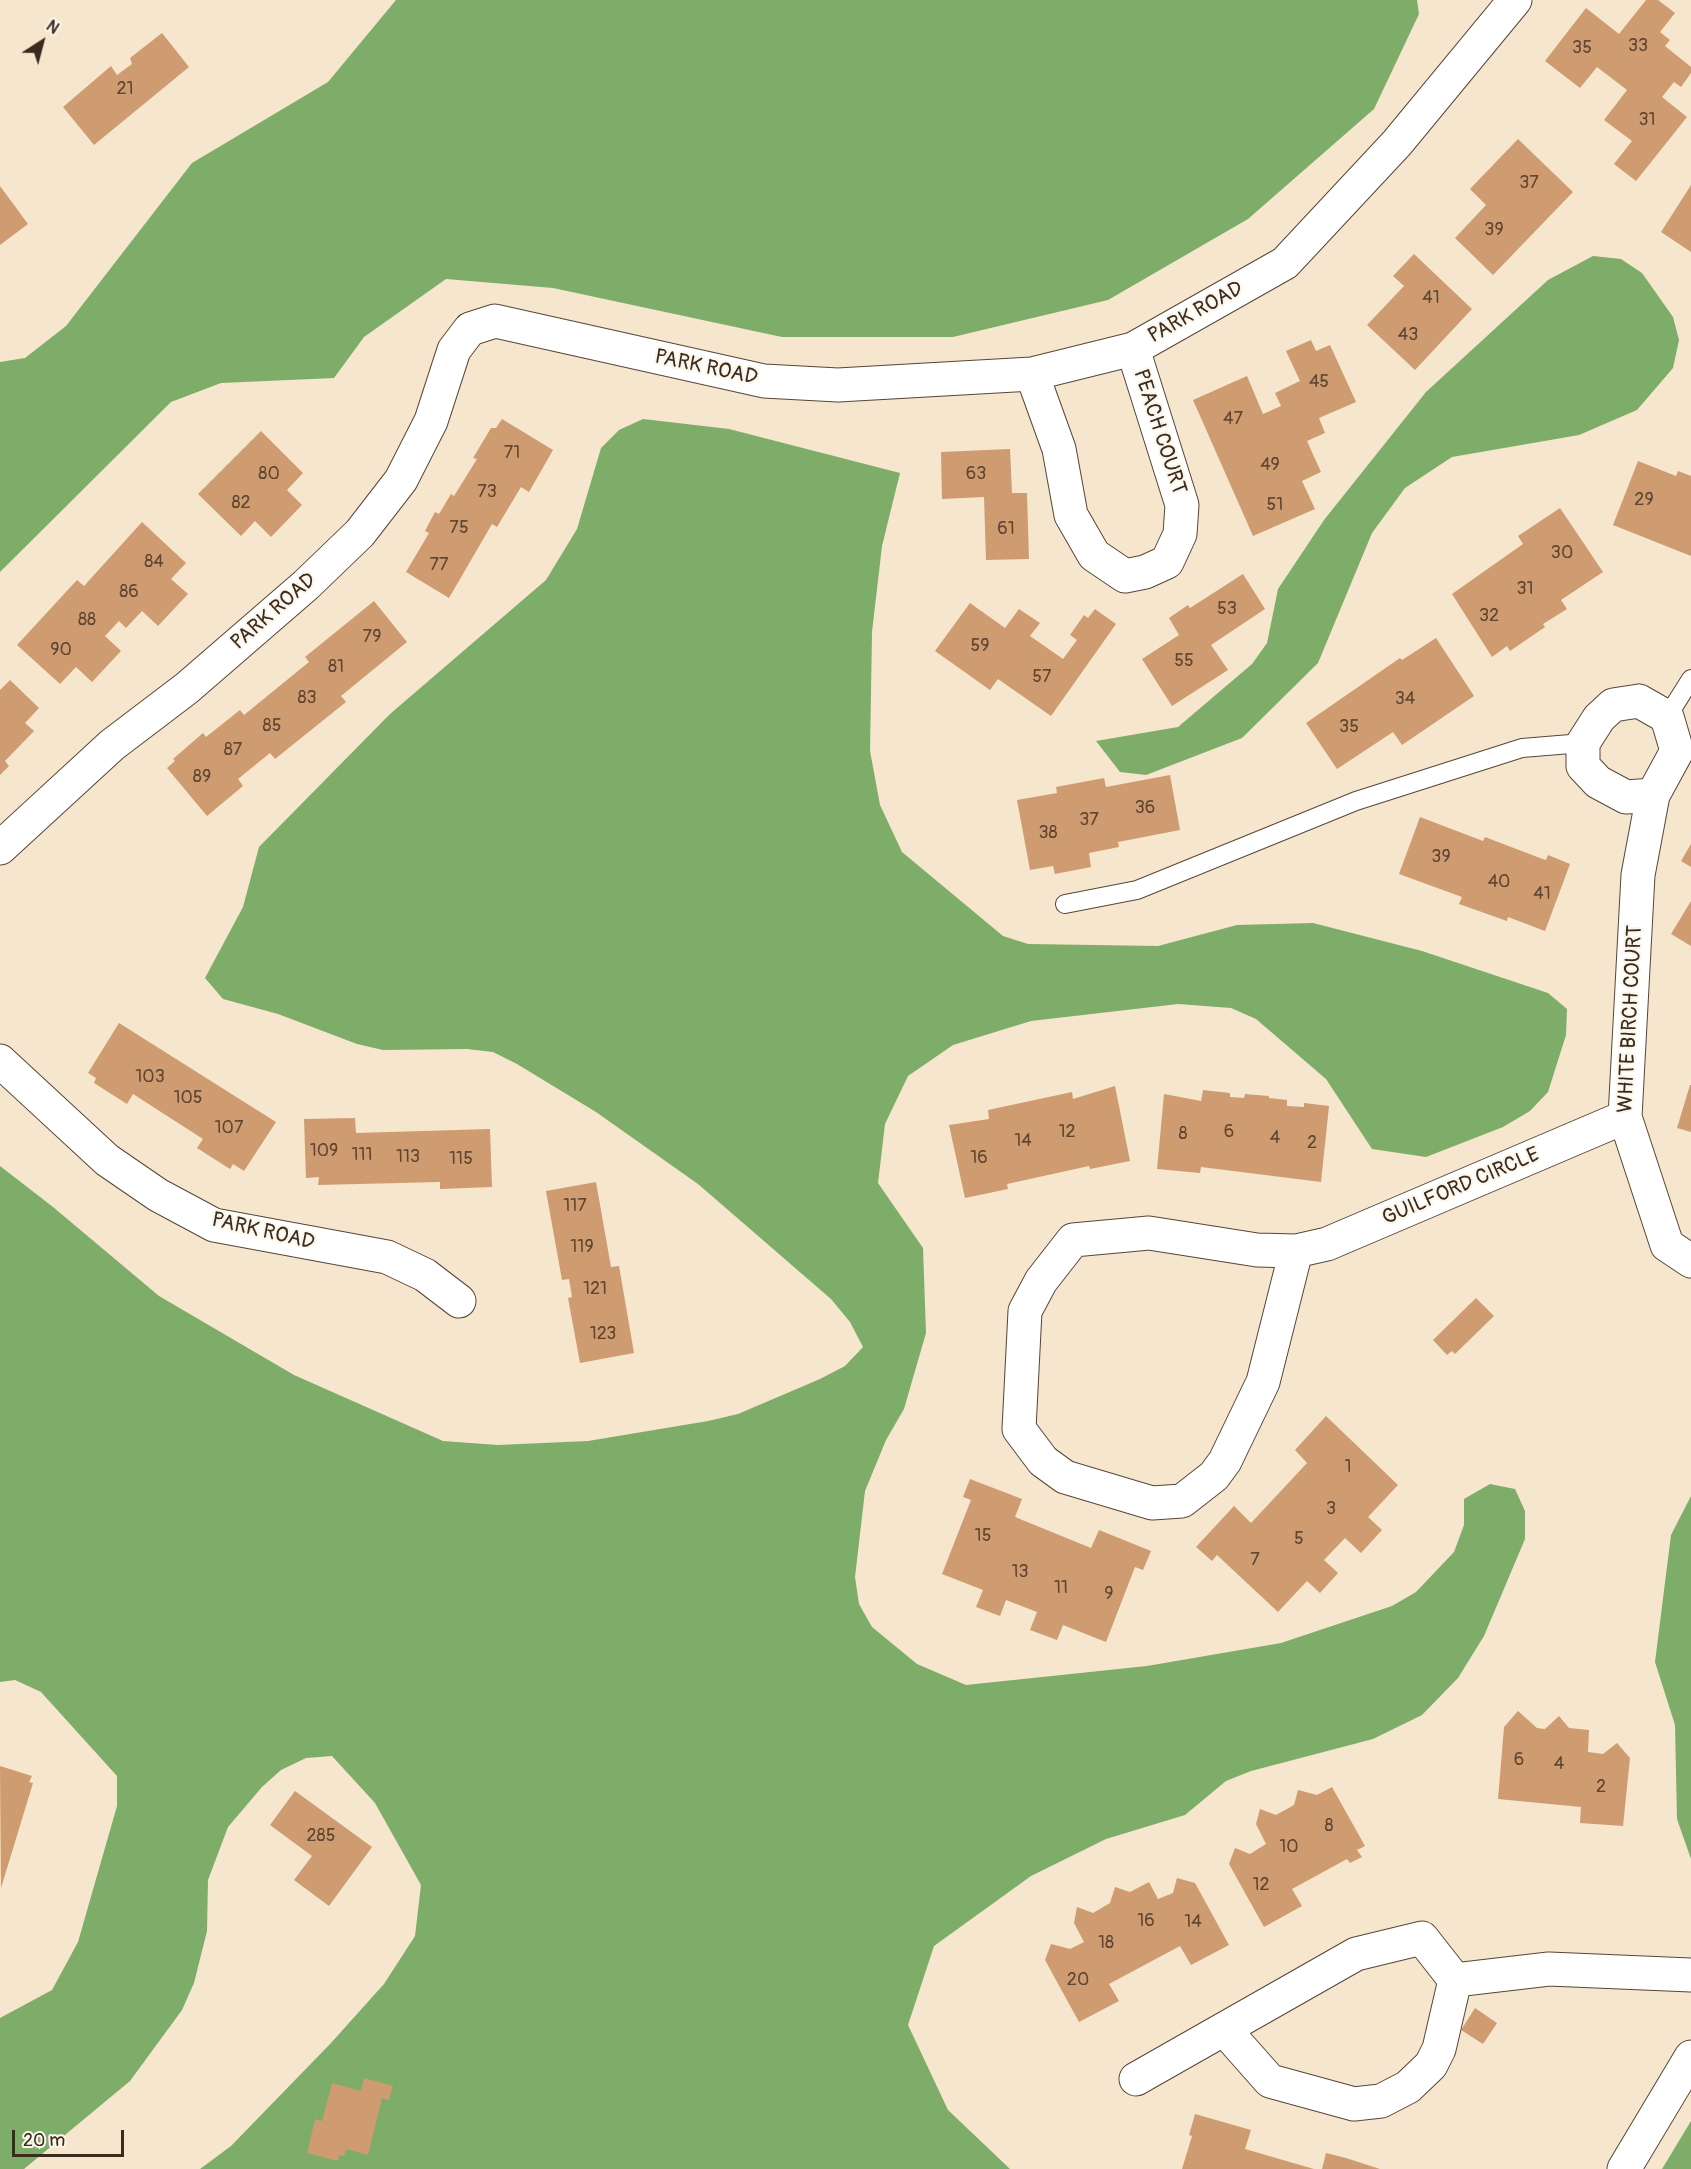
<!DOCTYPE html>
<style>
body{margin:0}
#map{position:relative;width:1691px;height:2169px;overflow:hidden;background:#f5e6cd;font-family:Pangolin,sans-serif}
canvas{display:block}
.north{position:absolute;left:12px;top:12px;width:60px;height:60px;-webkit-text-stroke:4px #fbf7ec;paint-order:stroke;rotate:36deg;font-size:16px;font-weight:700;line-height:24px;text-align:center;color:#3b2a1e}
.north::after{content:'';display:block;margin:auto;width:21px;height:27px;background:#3b2a1e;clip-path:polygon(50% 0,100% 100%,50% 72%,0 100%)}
.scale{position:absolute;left:12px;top:2130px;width:112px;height:27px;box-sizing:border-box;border:3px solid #3b2a1e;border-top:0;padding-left:8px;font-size:18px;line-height:21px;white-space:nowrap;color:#3b2a1e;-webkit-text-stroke:4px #fbf7ec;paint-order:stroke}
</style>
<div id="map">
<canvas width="1691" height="2169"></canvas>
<div class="north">N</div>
<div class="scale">20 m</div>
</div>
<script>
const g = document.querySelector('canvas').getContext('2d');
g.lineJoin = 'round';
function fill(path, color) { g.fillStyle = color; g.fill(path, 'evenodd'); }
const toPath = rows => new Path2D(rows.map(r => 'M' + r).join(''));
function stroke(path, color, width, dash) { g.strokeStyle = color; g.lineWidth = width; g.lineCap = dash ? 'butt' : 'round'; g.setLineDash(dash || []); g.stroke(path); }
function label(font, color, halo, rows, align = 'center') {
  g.font = font + ' Pangolin,sans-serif'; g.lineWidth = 4.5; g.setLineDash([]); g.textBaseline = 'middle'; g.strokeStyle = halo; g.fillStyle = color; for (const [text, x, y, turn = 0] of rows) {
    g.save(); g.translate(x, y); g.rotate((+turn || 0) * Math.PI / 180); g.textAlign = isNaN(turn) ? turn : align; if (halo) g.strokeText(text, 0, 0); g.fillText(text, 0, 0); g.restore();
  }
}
fill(toPath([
 [396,0,1417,0,1419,14,1374,109,1248,219,1108,300,953,337,782,337,553,288,446,279,364,337,334,378,221,383,171,402,0,572,0,362,25,358,66,326,192,163,328,82],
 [1593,256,1621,259,1642,273,1673,317,1679,340,1673,368,1637,410,1579,435,1452,457,1405,488,1372,533,1318,663,1242,738,1146,775,1120,772,1096,741,1178,727,1252,664,1267,643,1278,589,1324,520,1426,392,1548,280],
 [643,419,729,429,900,473,882,546,872,632,870,751,880,805,902,852,1003,936,1028,944,1158,946,1237,925,1313,923,1422,951,1548,993,1567,1009,1566,1035,1548,1092,1530,1111,1503,1127,1426,1157,1372,1149,1326,1079,1256,1019,1231,1008,1178,1004,1031,1021,953,1045,908,1076,885,1124,878,1183,923,1248,926,1333,904,1409,886,1440,865,1491,855,1577,859,1604,872,1627,917,1664,966,1685,1147,1666,1281,1643,1392,1606,1416,1592,1454,1552,1464,1525,1464,1499,1490,1484,1515,1489,1525,1511,1525,1539,1484,1636,1458,1678,1422,1715,1373,1739,1251,1771,1226,1781,1185,1815,1106,1839,1031,1876,934,1946,908,2025,948,2110,1010,2169,200,2169,231,2146,331,2043,384,1984,415,1936,421,1885,375,1803,332,1756,306,1758,281,1770,262,1787,228,1827,208,1880,207,1931,194,1983,182,2010,130,2081,24,2169,0,2169,0,2018,52,1990,78,1942,117,1806,117,1776,41,1692,15,1680,0,1682,0,1166,53,1207,159,1296,294,1375,443,1441,498,1445,588,1441,708,1421,738,1414,820,1379,845,1366,863,1347,850,1322,831,1299,698,1184,596,1112,517,1064,493,1052,467,1049,383,1050,357,1044,278,1014,223,999,205,978,243,907,259,847,390,714,546,580,577,529,601,448,619,430],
 [1691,1496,1691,1859,1677,1819,1675,1725,1655,1662,1671,1535],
 [1691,2121,1691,2169,1662,2169]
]), '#7dad68');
fill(toPath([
 [1646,0,1658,0,1675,13,1660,32,1670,40,1665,46,1691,67,1691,73,1681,87,1674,82,1662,97,1687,117,1636,181,1614,164,1632,141,1604,120,1627,90,1597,67,1580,88,1545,61,1586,8,1619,34],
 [162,33,189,67,94,145,63,107,111,66,117,75,132,64,130,58],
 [1518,139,1573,192,1493,275,1455,238,1486,205,1470,189],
 [1691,185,1691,252,1661,232],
 [0,186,28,224,0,245],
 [1414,254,1472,309,1415,370,1367,325,1404,286,1393,276],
 [1311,340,1316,351,1330,345,1356,402,1319,418,1325,433,1307,441,1321,472,1302,481,1315,509,1253,536,1193,400,1247,376,1263,414,1281,406,1275,393,1300,381,1286,351],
 [502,419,553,450,529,492,521,487,497,527,492,524,449,598,406,572,429,533,425,531,435,512,439,514,451,494,454,496,477,459,473,458,491,428,496,428],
 [261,431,303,473,287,490,302,505,271,537,255,521,241,536,198,494],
 [1010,449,1012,493,1027,493,1029,559,986,560,984,497,942,499,941,452],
 [1638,461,1676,476,1678,471,1691,476,1691,556,1613,525],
 [1560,508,1603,572,1561,600,1567,609,1543,624,1545,627,1510,651,1507,646,1492,657,1452,594,1523,544,1518,536],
 [142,522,186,563,171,579,188,594,158,626,142,611,126,628,119,621,105,636,121,651,92,682,76,667,60,684,17,645,77,580,84,586],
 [1243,574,1265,609,1211,645,1228,670,1172,706,1142,659,1179,635,1169,618,1188,605,1190,608],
 [374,601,407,642,341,696,346,702,275,759,270,753,238,779,243,786,207,816,167,768,175,761,173,759,203,733,206,737,240,710,244,715,309,662,305,657],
 [970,603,1005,628,1019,609,1040,623,1030,636,1063,659,1077,640,1070,635,1084,615,1088,618,1095,609,1116,624,1051,716,998,679,990,690,935,651],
 [1436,638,1474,696,1402,745,1393,732,1337,769,1306,723,1400,658,1402,660],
 [10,680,39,708,25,723,34,731,5,761,9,766,0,775,0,690],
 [1170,775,1180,830,1118,842,1119,847,1089,853,1091,867,1055,874,1053,866,1030,870,1017,800,1057,793,1056,787,1104,778,1106,787],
 [1420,817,1483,841,1485,837,1540,858,1546,860,1548,855,1570,864,1545,931,1508,917,1507,921,1459,904,1462,897,1399,874],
 [1691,844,1691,867,1681,861],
 [1691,901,1691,946,1671,934],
 [119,1023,276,1122,244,1171,233,1164,230,1169,197,1148,203,1139,133,1094,127,1104,94,1083,96,1078,88,1073],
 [1690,1085,1691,1085,1691,1132,1677,1128],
 [1115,1086,1130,1161,1090,1169,1089,1166,1007,1184,1008,1189,965,1198,949,1125,989,1119,988,1110,1072,1092,1073,1099],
 [1203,1090,1230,1093,1230,1097,1244,1098,1245,1094,1269,1096,1269,1098,1287,1100,1287,1106,1304,1107,1304,1103,1329,1106,1321,1182,1201,1167,1200,1173,1157,1169,1164,1094,1201,1101],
 [355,1118,356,1133,490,1129,492,1187,440,1189,440,1182,318,1185,319,1177,306,1178,304,1119],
 [596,1182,611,1267,619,1266,634,1353,580,1363,568,1298,572,1297,569,1279,562,1280,546,1191],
 [1476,1298,1494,1316,1455,1354,1452,1351,1447,1355,1433,1340],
 [1326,1416,1398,1485,1368,1517,1382,1530,1361,1553,1345,1538,1324,1560,1338,1573,1320,1593,1307,1581,1278,1612,1217,1555,1212,1561,1196,1547,1234,1506,1251,1523,1307,1463,1295,1450],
 [970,1479,1022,1499,1015,1517,1091,1548,1099,1530,1151,1551,1143,1570,1135,1567,1106,1642,1063,1625,1057,1640,1030,1630,1037,1612,1006,1600,1000,1616,976,1607,983,1590,942,1574,971,1500,963,1497],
 [1518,1711,1537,1728,1545,1729,1559,1716,1569,1728,1589,1730,1588,1752,1603,1754,1617,1743,1630,1758,1623,1826,1580,1823,1581,1807,1498,1799,1504,1727],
 [0,1766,32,1776,29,1782,33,1783,1,1888],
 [1332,1787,1365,1846,1357,1850,1362,1857,1350,1863,1347,1859,1292,1889,1302,1906,1264,1927,1229,1864,1235,1848,1250,1854,1266,1844,1256,1824,1260,1809,1276,1815,1294,1805,1298,1790,1317,1795],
 [295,1791,372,1847,329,1906,294,1880,312,1856,270,1825],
 [1177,1878,1195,1883,1229,1945,1191,1965,1180,1946,1109,1984,1119,2001,1079,2022,1045,1960,1051,1944,1070,1949,1084,1942,1074,1923,1077,1907,1093,1913,1110,1903,1115,1887,1130,1892,1149,1882,1158,1899,1173,1893],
 [1475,2008,1497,2023,1483,2044,1461,2030],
 [364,2078,393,2086,389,2100,382,2098,368,2155,346,2149,344,2156,339,2155,338,2161,307,2153,315,2119,322,2121,332,2083,361,2091],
 [1195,2114,1251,2130,1245,2149,1314,2169,1182,2169,1192,2136,1189,2135],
 [1326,2153,1346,2158,1380,2169,1322,2169]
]), '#ce9c70');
const lane = toPath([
 [1667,717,1691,679],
 [1065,904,1137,890,1356,801,1522,748,1583,743]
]);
const street = toPath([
 [1032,374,1059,449,1071,515,1094,555,1125,576,1145,572,1167,562,1180,534,1182,505,1133,349],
 [1639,701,1667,717,1677,751,1653,795,1626,797,1598,782,1583,766,1583,743,1599,718,1613,705,1639,701],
 [1653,795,1638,875,1625,1117,1667,1245,1691,1261],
 [0,848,112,745,187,688,306,585,360,533,401,480,431,421,454,350,470,329,495,321,764,381,838,385,1032,374,1133,349,1285,263,1397,143,1515,0],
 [0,1061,107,1160,158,1195,214,1225,387,1257,425,1275,459,1301],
 [1149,1233,1257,1250,1296,1251,1263,1382,1225,1461,1214,1476,1182,1501,1152,1503,1065,1477,1043,1461,1019,1429,1025,1311,1041,1281,1073,1240,1149,1233],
 [1296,1251,1327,1244,1625,1117],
 [1224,2029,1270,2081,1354,2104,1381,2101,1408,2087,1431,2065,1439,2049,1455,1980],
 [1136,2079,1356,1954,1422,1938,1455,1980,1549,1969,1691,1975],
 [1624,2169,1691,2057]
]);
stroke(lane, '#574638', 20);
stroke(street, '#574638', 35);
stroke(lane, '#fff', 18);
stroke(street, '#fff', 33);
label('18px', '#604632', null, [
 ["33",1638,46],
 ["35",1582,48],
 ["21",125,89],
 ["31",1647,120],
 ["37",1529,183],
 ["39",1494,230],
 ["41",1431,298],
 ["43",1408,335],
 ["45",1319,382],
 ["47",1233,419],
 ["71",512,453],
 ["49",1270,465],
 ["80",269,474],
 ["63",976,474],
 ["73",487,492],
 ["29",1644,500],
 ["82",241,503],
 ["51",1275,505],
 ["75",459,528],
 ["61",1006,529],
 ["30",1562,553],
 ["84",154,562],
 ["77",439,565],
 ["31",1525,589],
 ["86",129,592],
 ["53",1227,609],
 ["32",1489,616],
 ["88",87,620],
 ["79",372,637],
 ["59",980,646],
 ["90",61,650],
 ["55",1184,661],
 ["81",336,667],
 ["57",1042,677],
 ["83",307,698],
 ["34",1405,699],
 ["85",272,726],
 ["35",1349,727],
 ["87",233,750],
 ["89",202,777],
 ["36",1145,808],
 ["37",1089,820],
 ["38",1048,833],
 ["39",1441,857],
 ["40",1499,882],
 ["41",1542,894],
 ["103",150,1077],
 ["105",188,1098],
 ["107",229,1128],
 ["12",1067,1132],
 ["6",1229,1132],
 ["8",1183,1134],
 ["4",1275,1138],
 ["14",1023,1141],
 ["2",1312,1143],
 ["109",324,1151],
 ["111",362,1155],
 ["113",408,1157],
 ["16",979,1158],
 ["115",461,1159],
 ["117",575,1206],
 ["119",582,1247],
 ["121",595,1289],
 ["123",603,1334],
 ["1",1348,1467],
 ["3",1331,1509],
 ["15",983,1536],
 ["5",1299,1539],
 ["7",1255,1560],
 ["13",1020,1572],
 ["11",1061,1588],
 ["9",1109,1594],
 ["6",1519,1760],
 ["4",1559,1764],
 ["2",1601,1787],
 ["8",1329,1826],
 ["285",321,1836],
 ["10",1289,1847],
 ["12",1261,1885],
 ["16",1146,1921],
 ["14",1193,1922],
 ["18",1106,1943],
 ["20",1078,1980]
]);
label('21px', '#3b2a1e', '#fbf7ec', [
 ["PARK ROAD",1196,313,-29],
 ["PARK ROAD",706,368,12],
 ["PEACH COURT",1159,432,72],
 ["PARK ROAD",274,612,-41],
 ["WHITE BIRCH COURT",1631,1019,-87],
 ["GUILFORD CIRCLE",1461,1187,-23],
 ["PARK ROAD",263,1232,13]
]);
</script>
